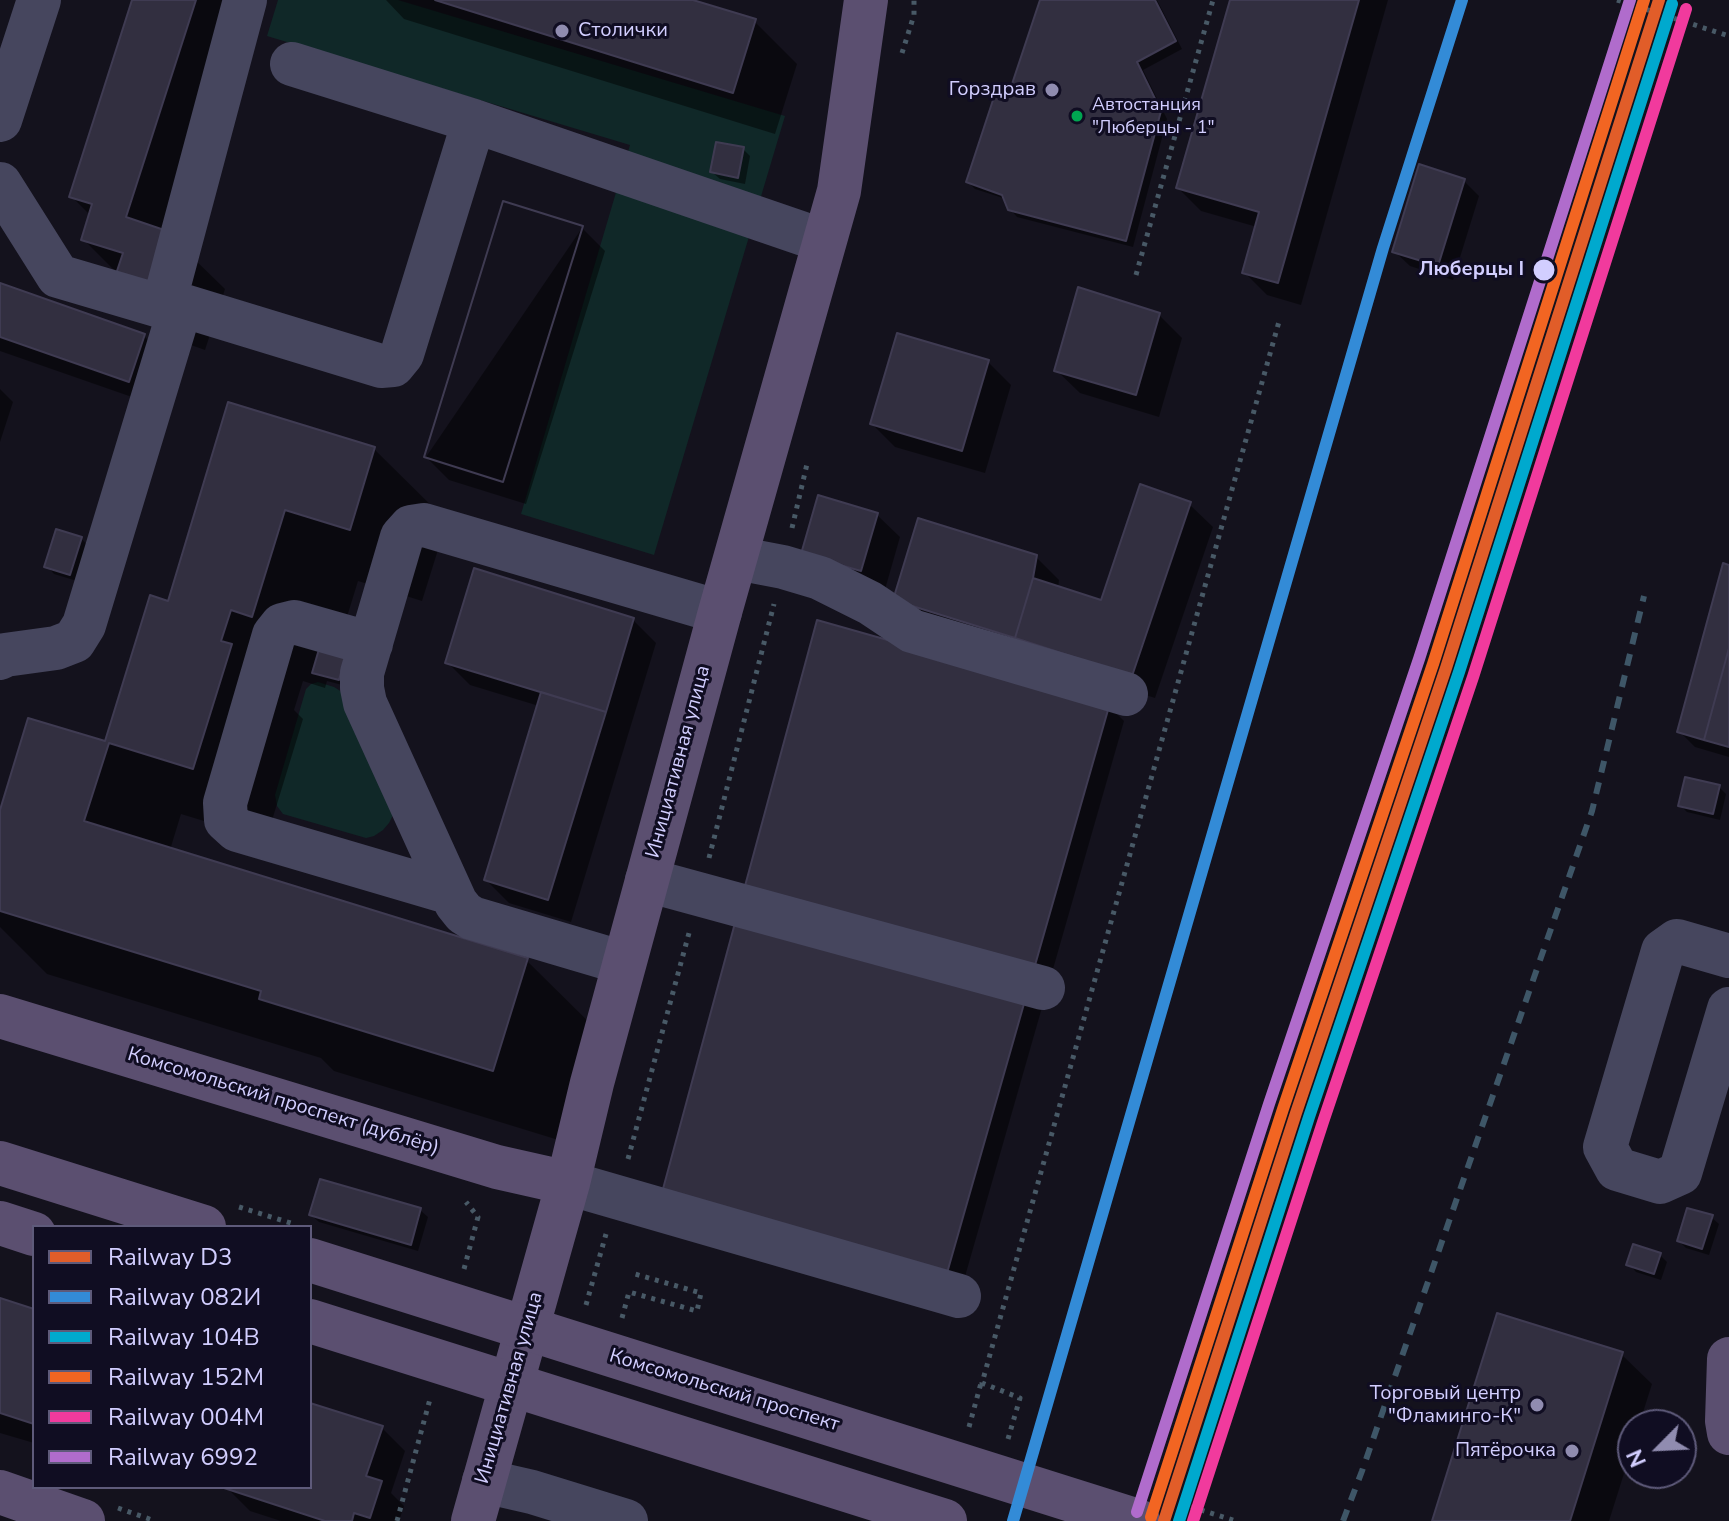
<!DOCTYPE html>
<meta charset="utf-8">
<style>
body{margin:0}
#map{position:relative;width:1729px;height:1521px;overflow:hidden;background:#14121d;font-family:"Nunito Sans",sans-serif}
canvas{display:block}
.legend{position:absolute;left:32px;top:1225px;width:280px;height:264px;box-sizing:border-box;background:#100d22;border:2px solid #5e5a7a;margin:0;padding:10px 14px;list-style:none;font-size:24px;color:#d2ceff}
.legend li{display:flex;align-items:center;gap:16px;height:40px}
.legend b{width:40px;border:2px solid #5e5a7a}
.north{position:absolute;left:1617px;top:1409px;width:80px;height:80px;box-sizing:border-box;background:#100d22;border:2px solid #5e5a7a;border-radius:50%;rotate:246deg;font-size:22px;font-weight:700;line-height:32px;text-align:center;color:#d2ceff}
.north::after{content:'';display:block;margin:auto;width:28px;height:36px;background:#908cb0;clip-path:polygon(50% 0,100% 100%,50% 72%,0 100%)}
</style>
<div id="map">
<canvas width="1729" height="1521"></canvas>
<ul class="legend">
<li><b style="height:10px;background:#e15d29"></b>Railway D3</li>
<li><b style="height:10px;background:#338bd7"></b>Railway 082И</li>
<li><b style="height:10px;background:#00a9ce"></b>Railway 104В</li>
<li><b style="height:10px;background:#f26522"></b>Railway 152М</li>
<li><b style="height:10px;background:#f13a9d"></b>Railway 004М</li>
<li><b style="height:10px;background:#b06ccc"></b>Railway 6992</li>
</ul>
<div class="north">N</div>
</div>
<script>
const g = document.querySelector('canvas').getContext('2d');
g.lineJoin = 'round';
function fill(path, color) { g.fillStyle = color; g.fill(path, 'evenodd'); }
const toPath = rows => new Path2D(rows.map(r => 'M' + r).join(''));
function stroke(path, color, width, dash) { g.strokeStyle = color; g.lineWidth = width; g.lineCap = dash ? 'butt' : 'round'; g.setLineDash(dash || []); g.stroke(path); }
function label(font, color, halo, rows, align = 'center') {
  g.font = font + ' "Nunito Sans",sans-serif'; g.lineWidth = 6; g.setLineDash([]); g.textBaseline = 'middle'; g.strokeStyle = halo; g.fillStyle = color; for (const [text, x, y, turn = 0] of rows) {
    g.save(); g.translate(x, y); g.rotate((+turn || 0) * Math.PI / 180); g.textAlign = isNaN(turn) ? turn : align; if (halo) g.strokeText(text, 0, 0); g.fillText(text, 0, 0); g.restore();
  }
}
fill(toPath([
 [278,0,398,0,785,116,654,555,521,514,630,145,267,36],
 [318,682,334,687,342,692,393,815,389,823,383,830,374,836,366,838,283,814,277,806,275,795,306,689,311,684]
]), '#102828');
fill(toPath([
 [134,0,223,0,258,35,188,253,225,289,205,350,171,338,118,274,83,239,91,216,71,196],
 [386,0,686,0,754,21,797,64,775,134,404,19],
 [1042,0,1157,0,1182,49,1143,70,1167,119,1133,247,1017,217,1010,209,1006,199,975,189,968,182,1011,91],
 [1232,0,1388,0,1301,305,1267,295,1244,272,1257,227,1201,211,1178,188],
 [743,149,750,156,745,184,720,179,712,172],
 [1464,181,1479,196,1453,280,1410,266,1394,251],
 [582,228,605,251,526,504,449,480,426,457],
 [0,286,144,336,167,359,152,404,0,351],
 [1159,315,1182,338,1159,417,1080,393,1056,370],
 [988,362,1011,385,985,473,895,447,872,424],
 [0,389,13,402,0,442],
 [230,404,374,449,447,521,422,601,358,581,338,646,346,686,327,681,325,688,303,681,294,710,303,719,266,840,181,814,170,850,526,960,599,1032,565,1142,334,1071,321,1058,47,974,0,927,0,817,106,744,169,603],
 [1189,504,1213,527,1155,698,918,623,895,600,1036,557,1059,580,1058,588,1102,603],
 [876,514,900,537,884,593,826,577],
 [81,538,88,546,77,581,54,574,47,566],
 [1729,567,1729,757,1695,747,1680,732],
 [633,620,656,643,571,922,509,903,486,880,539,706,470,685,447,662],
 [1108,705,1124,721,960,1294,678,1215],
 [1719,787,1726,794,1720,820,1687,812,1680,805],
 [420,1210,428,1217,418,1251,319,1222,311,1215],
 [1711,1217,1719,1224,1709,1255,1686,1248,1679,1241],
 [1660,1255,1667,1262,1661,1280,1636,1272,1629,1264],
 [0,1300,34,1311,34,1443,0,1433],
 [1621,1354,1652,1384,1639,1425,1633,1425,1633,1445,1609,1521,1434,1521],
 [310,1406,382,1428,405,1451,391,1493,404,1506,399,1521,281,1521,250,1511,227,1488,310,1487]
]), '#0007');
const building = toPath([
 [132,0,196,0,126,217,170,232,149,295,113,283,123,253,81,240,92,204,69,197,132,0],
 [435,0,693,0,756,19,733,93,435,0],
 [1040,0,1155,0,1176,41,1137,62,1161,111,1126,241,1008,210,1002,195,966,182,995,94,1010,90,1040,0],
 [1230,0,1359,0,1278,283,1242,273,1259,212,1176,188,1230,0],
 [716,142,744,147,738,178,710,172,716,142],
 [1419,164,1465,179,1438,266,1392,252,1419,164],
 [503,201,583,226,503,482,424,457,503,201],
 [503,201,583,226,503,482,424,457,503,201],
 [0,283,145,334,129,382,0,337,0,283],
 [1078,287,1160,313,1136,395,1054,371,1078,287],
 [897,333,989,360,962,451,870,424,897,333],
 [228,402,375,447,350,530,285,510,252,617,231,610,221,641,232,644,193,769,109,743,84,821,528,958,493,1071,259,999,261,991,0,911,0,810,28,718,105,741,150,595,168,601,228,402],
 [1140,484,1191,502,1132,676,1015,638,1033,578,1101,600,1140,484],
 [818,495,878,513,861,571,801,554,818,495],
 [918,518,1037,555,1033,578,1015,638,893,600,918,518],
 [56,529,82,537,70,575,44,567,56,529],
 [1723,563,1729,565,1729,648,1704,740,1677,732,1723,563],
 [474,568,634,618,606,712,445,663,474,568],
 [817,620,1110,703,945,1280,660,1200,817,620],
 [322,639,348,647,339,680,312,673,322,639],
 [1729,648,1729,747,1704,740,1729,648],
 [541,692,606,712,548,900,484,880,541,692],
 [1685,777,1720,785,1713,814,1678,806,1685,777],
 [320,1179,421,1208,411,1245,309,1215,320,1179],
 [1687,1208,1713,1215,1702,1249,1677,1241,1687,1208],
 [1633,1244,1661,1253,1654,1274,1626,1265,1633,1244],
 [0,1298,34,1309,34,1424,0,1413,0,1298],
 [1497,1313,1623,1352,1570,1521,1432,1521,1497,1313],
 [310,1403,383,1426,366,1476,382,1481,370,1518,354,1513,352,1521,325,1521,224,1488,225,1487,310,1487,310,1403]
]);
fill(building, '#322f40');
stroke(building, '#3f3b52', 2);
stroke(toPath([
 [1617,0,1729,36],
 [902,53,914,15,914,0],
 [1136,275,1213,0],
 [792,528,807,464],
 [709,858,774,604],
 [628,1159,689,933],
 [239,1207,294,1224],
 [464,1269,478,1217,466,1202],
 [586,1305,606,1234],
 [622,1318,629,1292,697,1311,701,1293,635,1274],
 [969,1427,981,1383],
 [1008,1439,1020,1398,982,1383,1280,318],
 [118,1508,155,1521],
 [397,1521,430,1399]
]), '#485966', 5, [4, 6]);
stroke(toPath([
 [0,120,39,0],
 [474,121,824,241],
 [0,184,58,276,163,307,245,0],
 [736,558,783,567,820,578,870,603,912,631,1126,694],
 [371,644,294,622,282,625,274,635,225,803,226,820,237,830,451,893],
 [0,658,5,655,56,648,74,641,84,625,181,305,381,366,393,365,402,354,474,121,292,64],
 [647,880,1043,988],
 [1729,956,1677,941,1663,951,1605,1147,1617,1169,1660,1182,1680,1173,1729,1009],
 [624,963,472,918,464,913,456,903,365,703,362,688,362,673,402,537,411,527,424,525,720,612],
 [568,1183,959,1296],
 [484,1481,532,1492,626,1521]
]), '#46465e', 44);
stroke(toPath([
 [0,1016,497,1167,568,1183],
 [0,1163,204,1227],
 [0,1223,34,1234],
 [1729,1359,1727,1421,1729,1433],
 [0,1492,83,1521],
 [473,1521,568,1183,592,1083,720,612,839,191,866,0]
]), '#5b4f70', 44);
stroke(toPath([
 [1343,1521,1362,1471,1592,811,1644,596]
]), '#3e5667', 6, [12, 10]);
stroke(toPath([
 [1172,1501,1236,1521]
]), '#485966', 5, [4, 6]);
stroke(toPath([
 [310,1260,1138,1521],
 [310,1321,945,1521]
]), '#5b4f70', 44);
stroke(toPath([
 [1164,1521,1296,1113,1446,668,1659,0]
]), '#e15d29', 12);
stroke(toPath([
 [1013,1521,1383,248,1462,0]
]), '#338bd7', 12);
stroke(toPath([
 [1179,1521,1309,1117,1459,672,1672,4]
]), '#00a9ce', 12);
stroke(toPath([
 [1151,1517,1283,1109,1433,664,1644,0]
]), '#f26522', 12);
stroke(toPath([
 [1193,1521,1323,1122,1473,677,1686,9]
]), '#f13a9d', 12);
stroke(toPath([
 [1137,1512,1269,1104,1419,659,1630,0]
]), '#b06ccc', 12);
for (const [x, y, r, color] of [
 [562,31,8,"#908cb0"],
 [1052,90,8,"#908cb0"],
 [1077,116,7,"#00a651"],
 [1544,270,12,"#d2ceff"],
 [1537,1405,8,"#908cb0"],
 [1572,1451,8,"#908cb0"]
]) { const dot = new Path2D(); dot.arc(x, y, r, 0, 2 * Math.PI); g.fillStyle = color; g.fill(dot); stroke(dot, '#100d22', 3); }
label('18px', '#d2ceff', '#100d22', [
 ["Автостанция",1092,106],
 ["\"Люберцы - 1\"",1092,129]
], 'left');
label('20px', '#d2ceff', '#100d22', [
 ["Столички",578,31,"left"],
 ["Горздрав",1036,90],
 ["Торговый центр",1521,1394],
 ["\"Фламинго-К\"",1521,1417],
 ["Пятёрочка",1556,1451]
], 'right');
label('bold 20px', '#d2ceff', '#100d22', [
 ["Люберцы I",1524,270]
], 'right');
label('20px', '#d2ceff', '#100d22', [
 ["Инициативная улица",679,762,-75],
 ["Комсомольский проспект (дублёр)",283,1102,17],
 ["Инициативная улица",510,1388,-74],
 ["Комсомольский проспект",724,1391,17]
]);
</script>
